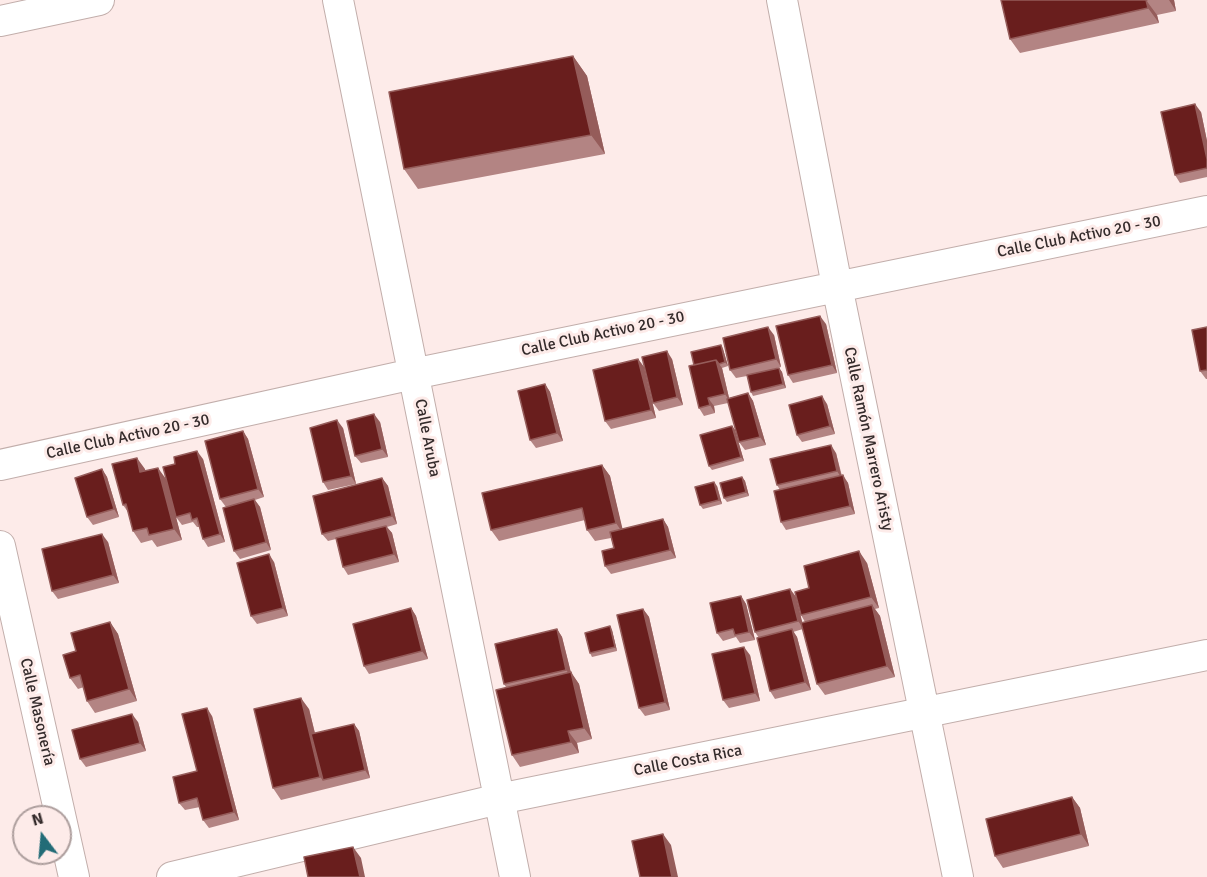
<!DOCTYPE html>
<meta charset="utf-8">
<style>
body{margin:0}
#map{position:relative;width:1207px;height:877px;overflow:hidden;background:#fdebe9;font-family:Signika,sans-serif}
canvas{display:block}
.north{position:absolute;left:12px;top:805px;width:60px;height:60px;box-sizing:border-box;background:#fdebe9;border:2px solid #ad9e9d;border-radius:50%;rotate:344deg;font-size:16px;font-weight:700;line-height:24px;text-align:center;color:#342b2b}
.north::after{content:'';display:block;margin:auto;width:21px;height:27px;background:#236c77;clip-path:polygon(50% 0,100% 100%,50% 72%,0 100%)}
</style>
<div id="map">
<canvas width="1207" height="877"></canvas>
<div class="north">N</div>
</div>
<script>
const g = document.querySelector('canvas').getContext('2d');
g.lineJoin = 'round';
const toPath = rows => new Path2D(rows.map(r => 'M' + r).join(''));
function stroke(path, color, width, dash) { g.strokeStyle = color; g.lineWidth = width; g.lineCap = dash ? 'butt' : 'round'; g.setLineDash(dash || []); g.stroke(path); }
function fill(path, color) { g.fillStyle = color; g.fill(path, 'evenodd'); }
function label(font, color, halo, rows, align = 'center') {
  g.font = font + ' Signika,sans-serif'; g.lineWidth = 6; g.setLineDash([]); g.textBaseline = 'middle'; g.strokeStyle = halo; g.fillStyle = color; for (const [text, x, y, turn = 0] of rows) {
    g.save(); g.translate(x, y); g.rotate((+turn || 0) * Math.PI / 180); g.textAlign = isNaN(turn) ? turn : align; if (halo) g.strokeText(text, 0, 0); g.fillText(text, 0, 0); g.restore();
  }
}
const street = toPath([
 [338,0,515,877],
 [782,0,837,286,958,877],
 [0,21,99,0],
 [0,465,413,374,1207,211],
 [0,546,74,877],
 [172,877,499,799,1207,655]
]);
stroke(street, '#c2aeab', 32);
stroke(street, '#fff', 30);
fill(toPath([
 [1001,0,1174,0,1176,11,1157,15,1159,23,1020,53,1010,39],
 [573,56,587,76,605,154,418,189,404,169],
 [1201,112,1207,141,1207,177,1180,183,1175,175],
 [826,324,837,373,793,383,788,375],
 [1207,327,1207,379,1206,379,1200,371],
 [774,335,781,367,773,369,779,368,782,372,786,388,753,396,751,392,747,376,736,378,730,370],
 [721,345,723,349,728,366,722,368,729,398,748,393,753,401,766,445,745,450,739,442,728,403,714,406,715,413,704,416,699,408,694,365],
 [638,359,644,367,656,418,611,429,605,421],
 [672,359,683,405,659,411,653,403],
 [545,384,550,392,563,441,536,448,530,440],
 [827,404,835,434,802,442,797,435],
 [380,422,388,457,361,463,355,456],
 [732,426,735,430,744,461,712,470,709,466],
 [343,428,356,484,328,490,323,482],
 [243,431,248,439,264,497,255,500,260,507,271,550,240,559,234,551,226,507,220,499],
 [836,453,842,476,848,483,855,514,786,530,781,522,780,490,777,485],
 [203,459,225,542,208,547,203,539,199,527,197,527,193,522,182,525,176,517,170,495,182,540,157,547,152,540,141,543,133,531,128,512,123,505,145,469,145,471,166,479],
 [602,465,610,476,622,529,663,519,668,527,676,558,611,574,605,566,614,548,611,538,595,541,587,530,585,520,499,541,491,530],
 [102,469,107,477,119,517,93,525,87,517],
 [742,477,745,481,749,496,727,502,724,498],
 [382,478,388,486,397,524,387,527,392,533,399,562,348,575,343,567,336,539,328,541,322,534],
 [717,486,722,504,703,509,700,505],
 [108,542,119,583,58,599,52,591],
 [274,562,288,616,257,624,251,616],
 [867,563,879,608,875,609,880,616,895,677,825,695,817,684,803,629,793,632,797,637,811,690,775,699,770,691,759,638,755,632,790,589,796,597,802,623,805,622,801,615,809,588],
 [741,596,746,604,755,640,740,643,736,637,723,641,717,633],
 [411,608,416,616,428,659,369,674,364,666],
 [643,609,649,617,670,710,645,716,639,708],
 [110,622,118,634,137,701,95,713,87,701,84,687,78,689,70,678,76,651],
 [557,629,562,637,571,673,579,684,592,739,577,743,579,753,520,767,512,755,506,687,504,684],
 [612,630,617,651,592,657,590,653],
 [750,655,760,701,729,708,723,700],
 [309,709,315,733,354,724,359,731,370,778,281,800,273,788],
 [212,716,239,820,209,828,203,820,200,807,185,810,179,803,197,771],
 [138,722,146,751,86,767,80,759],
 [1072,797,1080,808,1089,846,1003,868,995,856]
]), '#b38483');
fill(toPath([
 [1146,0,1157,15,1159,23,1148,8],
 [1169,0,1174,0,1176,11],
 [573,56,587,76,605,154,591,135],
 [1195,104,1201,112,1207,141,1207,159],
 [820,316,826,324,837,373,832,365],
 [768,327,774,335,781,367,776,359],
 [721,345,723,349,728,366,725,362],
 [667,351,672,359,683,405,677,397],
 [638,359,644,367,656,418,651,410],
 [716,360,722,368,730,402,725,394],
 [779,368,782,372,786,388,783,384],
 [545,384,550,392,563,441,557,433],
 [748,393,753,401,766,445,760,437],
 [822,396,827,404,835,434,830,426],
 [708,398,714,406,715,413,710,405],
 [374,414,380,422,388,457,382,449],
 [337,420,343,428,356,484,351,476],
 [732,426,735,430,744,461,741,457],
 [243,431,248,439,264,497,258,489],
 [831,445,836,453,842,479,837,471],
 [197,451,203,459,225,542,220,534],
 [137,458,145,469,148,484,140,472],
 [602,465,610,476,624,535,616,523],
 [158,468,166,479,182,540,174,529],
 [102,469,107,477,119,517,114,509],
 [843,475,848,483,855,514,850,506],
 [742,477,745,481,749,496,746,492],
 [382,478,388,486,397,524,392,516],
 [714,482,717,486,722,504,719,500],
 [254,499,260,507,271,550,266,542],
 [663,519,668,527,676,558,670,550],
 [386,526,392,533,399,562,394,554],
 [102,534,108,542,119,583,113,575],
 [859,551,867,563,879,608,871,597],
 [269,554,274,562,288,616,283,608],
 [790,589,796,597,804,629,798,621],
 [741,596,746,604,755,640,749,632],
 [872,605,880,616,895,677,887,666],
 [411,608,416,616,428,659,422,651],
 [643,609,649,617,670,710,665,702],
 [110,622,118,634,137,701,129,689],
 [610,626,612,630,617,651,615,647],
 [557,629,562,637,572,677,566,670],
 [792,629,797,637,811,690,805,682],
 [744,647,750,655,760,701,755,693],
 [571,672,579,684,592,739,584,728],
 [301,698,309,709,326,780,323,780,320,777],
 [207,708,212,716,239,820,234,812],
 [132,714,138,722,146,751,140,743],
 [354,724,359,731,370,778,365,770],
 [568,731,577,743,579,753,571,742],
 [1072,797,1080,808,1089,846,1081,834],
 [663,834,671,845,678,877,672,877],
 [353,847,361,858,365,877,360,877]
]), '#955c5a');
const building = toPath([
 [1001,0,1147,0,1146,0,1148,8,1010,39,1001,0],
 [573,56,591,135,404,169,389,92,573,56],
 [1195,104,1207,159,1207,168,1175,175,1161,112,1195,104],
 [820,316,832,365,788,375,776,326,820,316],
 [768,327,776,359,730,370,723,338,768,327],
 [1207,327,1207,370,1200,371,1192,330,1207,327],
 [721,345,725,362,719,364,716,360,694,365,691,352,721,345],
 [667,351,677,397,653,403,642,357,667,351],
 [638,359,651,410,605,421,593,370,638,359],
 [716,360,725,394,708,398,710,405,699,408,689,366,716,360],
 [779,368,783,384,751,392,747,375,779,368],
 [545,384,557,433,530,440,518,391,545,384],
 [748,393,760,437,739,442,727,399,748,393],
 [822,396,830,426,797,435,789,405,822,396],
 [374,414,382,449,355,456,347,421,374,414],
 [337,420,351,476,323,482,310,428,337,420],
 [732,426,741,457,709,466,700,435,732,426],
 [243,431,258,489,220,499,205,441,243,431],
 [831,445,837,471,777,485,770,459,831,445],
 [197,451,220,534,203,539,197,518,192,520,190,513,176,517,163,467,175,464,174,457,197,451],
 [137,458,140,472,158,468,174,529,149,535,147,528,133,531,126,504,123,505,112,464,137,458],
 [602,465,616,523,587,530,582,508,491,530,482,493,602,465],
 [102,469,114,509,87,517,75,478,102,469],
 [843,475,850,506,781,522,774,491,843,475],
 [742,477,746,492,724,498,720,483,742,477],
 [382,478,392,516,322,534,313,496,382,478],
 [714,482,719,500,700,505,695,487,714,482],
 [254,499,266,542,234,551,223,508,254,499],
 [663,519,670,550,605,566,602,551,614,548,610,532,663,519],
 [386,526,394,554,343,567,336,538,386,526],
 [102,534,113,575,52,591,42,549,102,534],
 [859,551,871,597,801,615,795,592,809,588,804,566,859,551],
 [269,554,283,608,251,616,237,563,269,554],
 [790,589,798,621,755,632,747,600,790,589],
 [741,596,749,632,735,635,733,629,717,633,710,603,741,596],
 [872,605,887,666,817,684,801,623,872,605],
 [411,608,422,651,364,666,353,624,411,608],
 [643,609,665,702,639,708,617,615,643,609],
 [110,622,129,689,87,701,80,675,70,678,63,655,76,651,71,633,110,622],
 [610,626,615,647,590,653,585,633,610,626],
 [557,629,566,670,504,684,495,644,557,629],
 [792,629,805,682,770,691,757,638,792,629],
 [744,647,755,693,723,700,712,654,744,647],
 [571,672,584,728,568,731,571,742,512,755,496,690,571,672],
 [301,698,320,777,273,788,254,709,301,698],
 [207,708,234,812,203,820,197,798,179,803,173,777,197,771,182,714,207,708],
 [132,714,140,743,80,759,72,730,132,714],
 [354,724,365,770,323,780,311,734,354,724],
 [1072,797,1081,834,995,856,986,819,1072,797],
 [663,834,672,877,640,877,632,841,663,834],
 [353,847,360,877,308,877,304,857,353,847]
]);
fill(building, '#691e1d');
stroke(building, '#955c5a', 1.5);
label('16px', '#342b2b', '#fdebe9', [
 ["Calle Club Activo 20 - 30",1079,237,-11],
 ["Calle Club Activo 20 - 30",603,334,-12],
 ["Calle Club Activo 20 - 30",128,437,-12],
 ["Calle Aruba",427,438,79],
 ["Calle Ramón Marrero Aristy",868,439,78],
 ["Calle Masonería",37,712,77],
 ["Calle Costa Rica",688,761,-11]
]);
</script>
